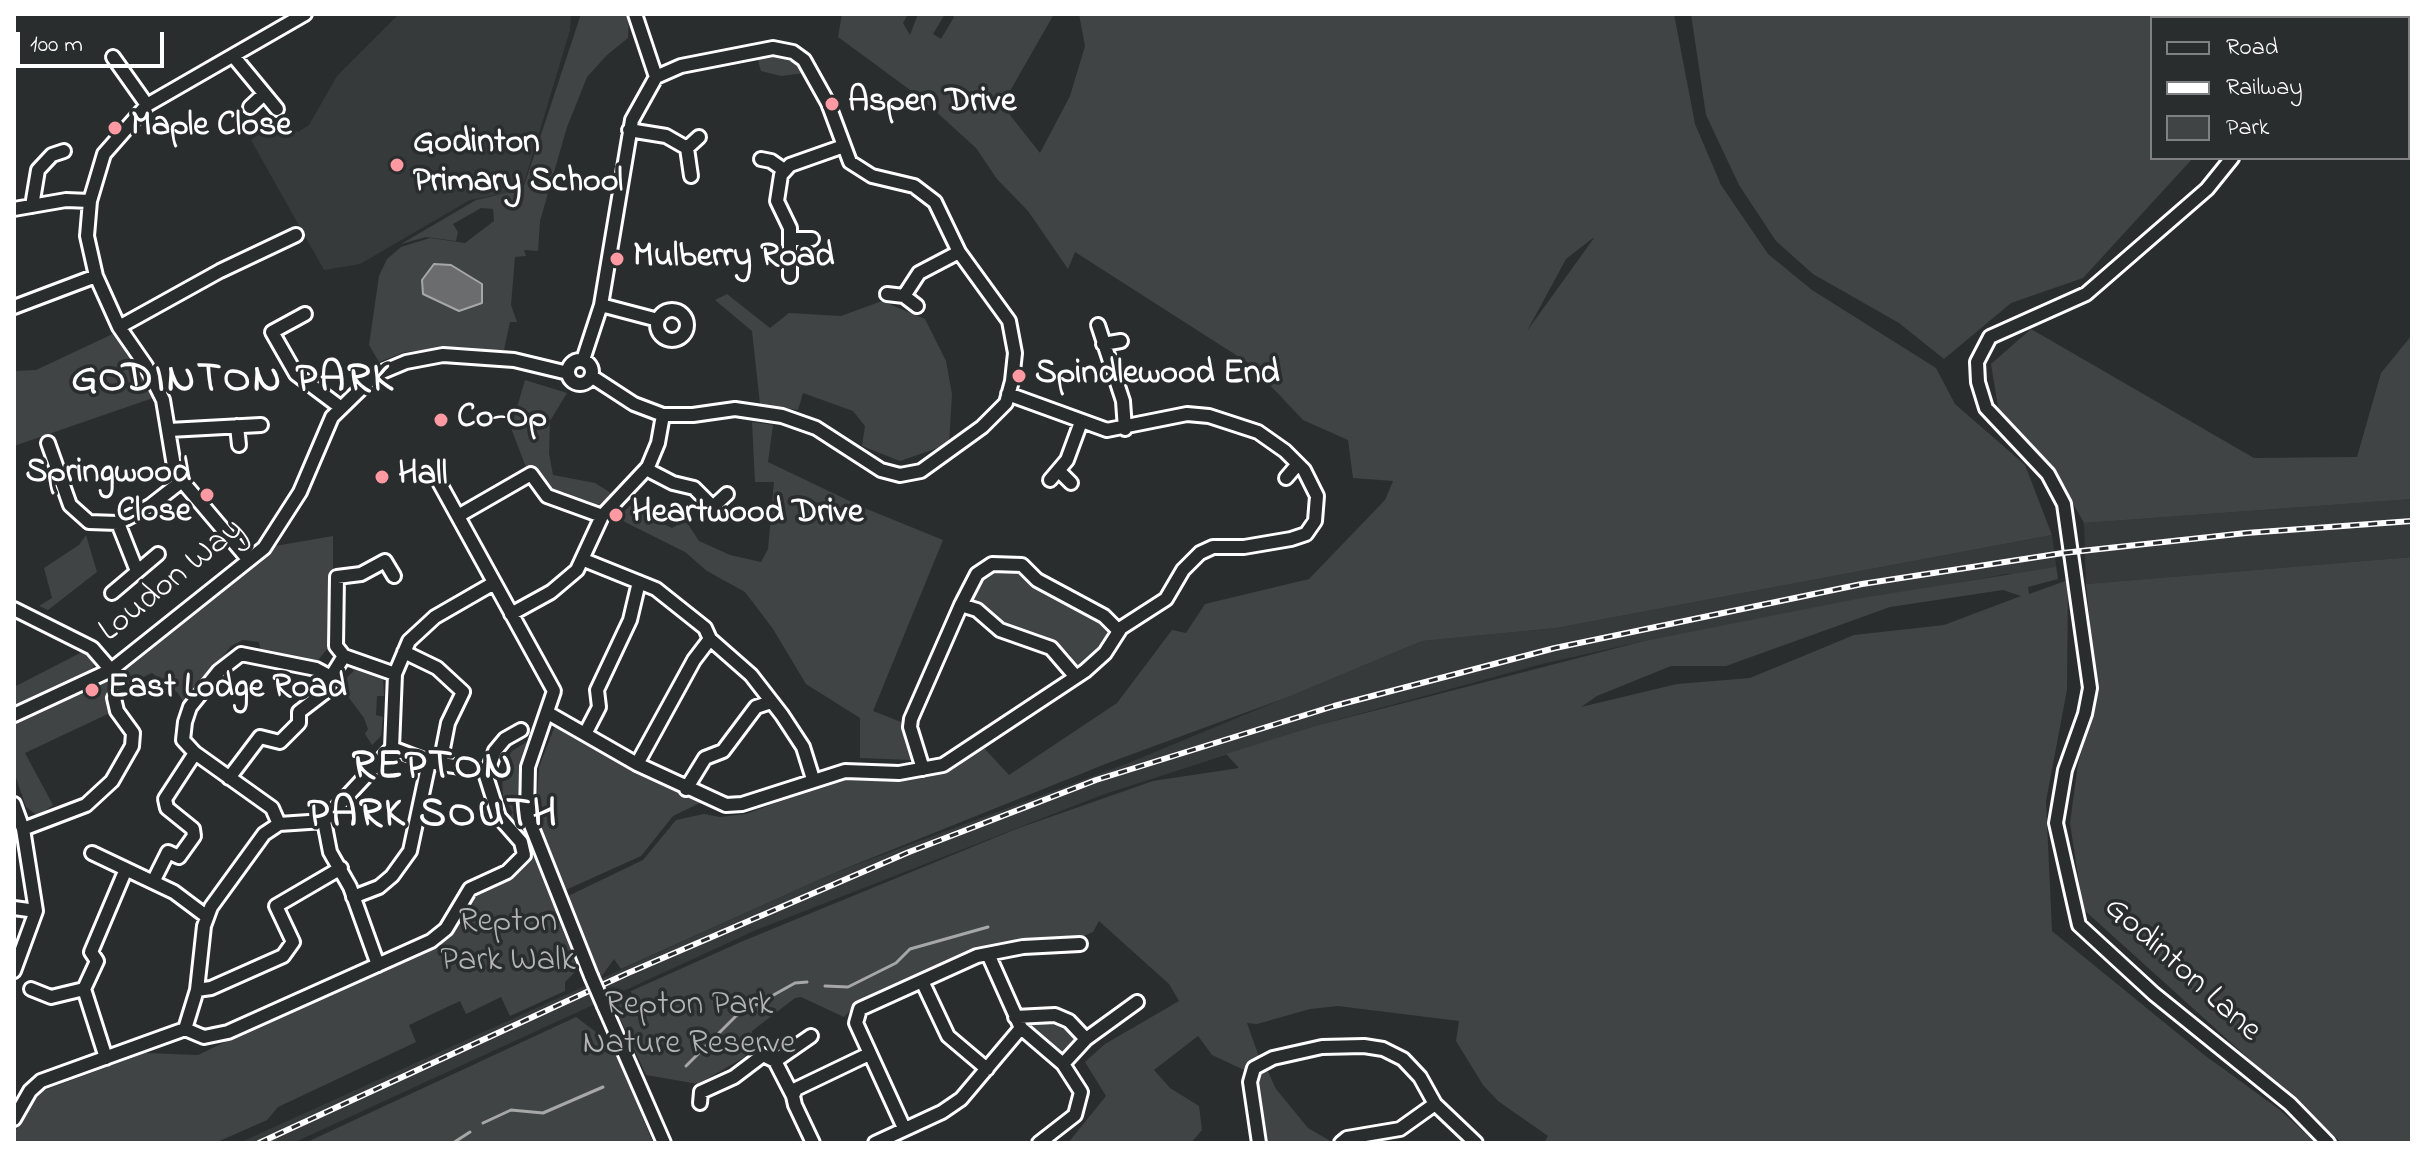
<!DOCTYPE html>
<style>
body{margin:0}
#map{position:relative;width:2426px;height:1157px;overflow:hidden;background:#2a2d2e;font-family:"Indie Flower",sans-serif}
canvas{display:block}
.frame{position:absolute;inset:0;border:16px solid #fff;pointer-events:none}
.legend{position:absolute;left:2150px;top:16px;width:260px;height:144px;box-sizing:border-box;background:#2a2d2e;border:2px solid #7f8182;margin:0;padding:10px 14px;list-style:none;font-size:24px;color:#fff}
.legend li{display:flex;align-items:center;gap:16px;height:40px}
.legend b{width:40px;border:2px solid #7f8182}
.scale{position:absolute;left:16px;top:32px;width:148px;height:36px;box-sizing:border-box;border:4px solid #fff;border-top:0;padding-left:10px;font-size:24px;line-height:28px;white-space:nowrap;color:#fff;-webkit-text-stroke:6px #2a2d2e;paint-order:stroke}
</style>
<div id="map">
<canvas width="2426" height="1157"></canvas>
<div class="frame"></div>
<ul class="legend">
<li><b style="height:10px;background:#2a2d2e"></b>Road</li>
<li><b style="height:10px;background:#fff"></b>Railway</li>
<li><b style="height:22px;background:#414445"></b>Park</li>
</ul>
<div class="scale">100 m</div>
</div>
<script>
const g = document.querySelector('canvas').getContext('2d');
g.lineJoin = 'round';
function fill(path, color) { g.fillStyle = color; g.fill(path, 'evenodd'); }
const toPath = rows => new Path2D(rows.map(r => 'M' + r).join(''));
function stroke(path, color, width, dash) { g.strokeStyle = color; g.lineWidth = width; g.lineCap = dash ? 'butt' : 'round'; g.setLineDash(dash || []); g.stroke(path); }
function label(font, color, halo, rows, align = 'center') {
  g.font = font + ' "Indie Flower",sans-serif'; g.lineWidth = 7; g.setLineDash([]); g.textBaseline = 'middle'; g.strokeStyle = halo; g.fillStyle = color; for (const [text, x, y, turn = 0] of rows) {
    g.save(); g.translate(x, y); g.rotate((+turn || 0) * Math.PI / 180); g.textAlign = isNaN(turn) ? turn : align; if (halo) g.strokeText(text, 0, 0); g.fillText(text, 0, 0); g.restore();
  }
}
fill(toPath([
 [399,14,571,14,570,30,522,190,470,200,360,264,324,270,251,140,280,117,298,132,309,125,337,76],
 [2412,499,2412,557,2086,584,2084,523],
 [2052,535,2058,579,2006,574,1644,641,1538,665,1315,726,1102,795,756,930,293,1143,239,1143,834,873,1131,762,1422,641,1556,628]
]), '#373a3b');
fill(toPath([
 [581,14,629,14,628,38,607,55,587,77,567,127,540,221,538,251,524,250,526,256,515,257,511,305,517,322,510,322,504,350,431,350,405,352,379,362,369,345,379,276,387,259,401,247,430,238,465,243,494,221,493,209,481,208,453,224,458,232,456,241,426,237,401,244,476,200,523,189],
 [842,14,908,14,903,23,910,35,918,14,945,14,933,34,941,39,954,17,950,14,1054,14,1002,105,1040,153,1070,96,1085,46,1079,14,1674,14,1695,124,1721,185,1768,254,1812,290,1936,368,1955,404,2025,465,2052,535,1556,628,1422,641,1288,697,1108,763,834,873,621,969,614,959,601,977,566,897,643,860,676,820,704,814,720,817,746,814,840,779,925,777,951,769,984,748,1009,775,1117,703,1172,630,1186,633,1205,604,1309,579,1385,500,1393,481,1353,478,1348,440,1303,420,1250,364,1075,252,1068,269,1028,211,997,179,976,148,921,98,838,37],
 [1593,238,1594,238,1527,331,1566,259],
 [1691,14,2273,14,2273,18,2152,18,2152,158,2193,158,2083,278,2011,303,1944,359,1899,323,1813,274,1776,241,1739,185,1706,115],
 [780,52,799,61,805,73,781,76,761,71,757,57],
 [727,294,770,328,789,313,841,316,882,301,925,319,946,361,952,394,949,444,900,461,862,446,865,426,853,411,803,393,798,410,760,404,752,331,715,300],
 [2031,329,2254,458,2357,457,2381,373,2412,335,2412,499,2084,523,2063,486,1998,407,1991,364],
 [117,332,153,398,14,446,14,371,36,370],
 [525,380,567,393,550,421,549,453,553,475,595,483,611,493,597,509,564,492,551,493,527,470,511,428],
 [752,422,773,425,768,462,862,507,943,540,873,711,906,724,911,760,860,758,860,718,806,684,773,629,745,592,707,571,685,552,617,518,631,505,650,505,655,520,672,528,686,521,699,541,730,555,761,562,768,549,774,482,755,482],
 [86,535,97,572,48,610,39,606,52,598,44,568,79,545],
 [333,536,333,584,328,591,327,649,318,660,321,665,261,651,259,642,243,640,231,646,185,705,178,693,152,673,137,680,106,699,112,712,25,753,53,805,38,816,26,807,14,772,14,720,98,686,140,656,275,546],
 [2412,557,2412,1143,2342,1143,2083,909,2070,823,2078,764,2097,695,2086,584],
 [2056,567,2058,579,2028,587,2029,594,2068,580,2067,690,2046,801,2052,931,2203,1054,2280,1110,2316,1143,1544,1143,1548,1136,1498,1101,1483,1085,1456,1041,1459,1021,1338,1006,1310,1009,1257,1024,1247,1023,1259,1057,1244,1070,1212,1055,1198,1036,1154,1070,1170,1088,1199,1106,1202,1130,1191,1143,1068,1143,1106,1096,1085,1062,1105,1044,1179,1001,1169,984,1099,921,1093,932,1077,939,1076,936,1038,940,965,953,914,980,911,978,872,996,872,999,862,999,844,1017,801,997,795,998,752,1031,751,1050,743,1058,698,1084,646,1075,615,1007,618,1001,634,1003,631,991,743,941,1016,829,1153,781,1239,768,1226,754,1315,726,1644,641,1862,598],
 [2003,590,2021,596,1944,625,1854,635,1750,678,1677,684,1581,707,1597,696,1671,666,1726,666,1890,607],
 [990,570,1020,570,1033,587,1050,591,1060,602,1094,617,1107,632,1108,643,1085,668,1076,668,1069,660,1071,656,1059,644,1041,640,1040,634,1023,630,1016,633,1016,628,1001,621,996,622,995,615,982,603,968,602,978,579],
 [84,651,94,659,93,673,14,708,14,687],
 [353,662,383,677,384,696,377,696,376,715,383,717,381,736,372,745,365,734,368,729,364,718,335,679,337,675,343,681,354,671,349,666],
 [556,723,700,803,673,816,641,856,559,893,554,860,541,826,537,796,539,767],
 [530,740,519,779,521,822,508,818,513,813,503,796,502,777,504,763,512,751],
 [532,851,578,969,565,982,565,991,510,1016,501,997,466,1014,460,1001,409,1025,416,1042,278,1107,267,1120,215,1143,14,1143,14,1133,39,1092,145,1053,198,1055,426,946,471,896,488,883,509,875],
 [576,1017,613,1045,653,1143,305,1143],
 [1028,1017,1065,1022,1080,1041,1063,1056,1026,1024,1024,1019],
 [1265,1065,1276,1089,1308,1128,1334,1143,1268,1143,1256,1076]
]), '#414445');
const water = toPath([
 [434,264,451,265,482,284,482,303,459,311,423,294,422,280,434,264]
]);
fill(water, '#6a6c6d');
stroke(water, '#a6a7a7', 2);
stroke(toPath([
 [825,986,848,987,896,963,910,949,988,927],
 [686,1066,736,1016,795,983,807,982],
 [483,1123,511,1110,543,1113,603,1087],
 [453,1143,470,1132]
]), '#a6a7a7', 3);
const minor = toPath([
 [635,14,656,77],
 [2291,18,2292,14],
 [113,57,147,105],
 [234,57,277,109],
 [250,107,264,94],
 [629,130,666,136,687,148,691,176],
 [687,148,699,137],
 [2232,158,2207,189,2086,294,1990,337,1977,362,1978,382,1986,408,2048,474,2064,504,2090,688,2085,714,2065,770,2056,823,2079,925,2154,994,2290,1104,2328,1143],
 [761,159,771,161,784,170],
 [32,206,38,170,52,155,64,151],
 [14,209,66,200,90,201],
 [791,239,812,239],
 [790,276,790,228,777,201,781,175,790,165,841,147],
 [887,294,904,296,917,306],
 [904,296,919,273,959,252],
 [601,305,658,320],
 [14,307,96,276],
 '657 325a15 15 0 1 1 30 0a15 15 0 1 1-30 0Z',
 [305,314,272,332,296,374,340,407],
 [1098,325,1123,401,1125,429],
 [119,327,220,271,296,235],
 [1103,344,1121,341],
 [583,360,601,305,632,120,656,77],
 '568 372a12 12 0 1 1 24 0a12 12 0 1 1-24 0Z',
 [591,376,634,404,663,415,693,415,735,409,782,416,816,428,881,470,900,475,921,471,982,427,1006,403,1012,381,1015,353,1009,321,959,252,935,202,914,186,872,176,850,162,828,103,804,60,793,52,773,48,681,66,656,77],
 [237,426,239,445],
 [169,430,261,425],
 [48,443,70,505,89,522,118,523,150,506,182,481],
 [646,469,673,483,694,488,720,514],
 [1059,471,1071,483],
 [1286,478,1298,464],
 [1050,480,1067,460,1081,422],
 [439,482,554,691,528,767,527,815,591,976],
 [714,506,727,494],
 [458,516,531,474,547,496,602,516],
 [118,523,137,571],
 [248,559,182,481,174,466,163,400,146,366,119,327,96,276,87,236,90,201,104,154,147,105,305,14],
 [584,560,656,589,705,628,710,639,751,675,782,715,803,747,813,779],
 [394,576,385,561,361,574,337,577,336,646,344,656,395,674],
 [112,593,158,554],
 [14,609,92,648,111,670],
 [511,614,551,592,577,570,602,516,648,467,658,443,663,415],
 [404,652,437,668,463,692,448,723,440,764],
 [1076,677,1051,648,1000,630,977,610,961,605,977,574,992,564,1022,565,1037,580,1104,616,1119,631],
 [548,713,637,764,726,805,742,804,845,771,899,773,943,765,1085,671,1105,653,1121,628,1166,599,1183,570,1200,553,1213,547,1244,547,1291,539,1306,534,1315,521,1317,496,1304,470,1285,451,1258,432,1209,416,1187,414,1107,430,1008,394],
 [14,715,111,670,264,548,300,492,332,417,375,375,406,362,443,355,514,360,568,373],
 [585,734,599,707,597,690,630,620,639,582],
 [392,748,429,762,486,771],
 [637,764,694,660,710,639],
 [923,769,910,727,911,719,961,605],
 [229,778,260,737,280,742,299,723,299,712,329,689,331,677,344,656],
 [686,789,705,758,723,751,756,707,771,702],
 [14,804,23,829,36,911,14,971],
 [324,821,330,852,350,887,378,965],
 [279,824,272,808,195,753,183,740,185,722,190,707,219,671,241,654,316,669,331,677],
 [23,829,86,805,112,781,132,746,133,733,117,711,114,698],
 [92,853,174,892,206,916],
 [153,882,168,852,179,857,194,836,193,829,167,808,165,799,195,753],
 [353,897,379,887,392,876,410,851,429,762],
 [14,908,36,911],
 [988,954,1021,1028,1063,1064,1081,1092,1075,1115,1039,1143],
 [922,981,948,1036,987,1069],
 [31,989,51,997,84,989],
 [197,990,211,988,283,956,293,942,276,906,341,868],
 [604,1006,664,1143],
 [1015,1017,1055,1015,1069,1021,1086,1039],
 [185,1029,204,1037,228,1032,431,941,446,929,470,889,507,872,524,855,521,842,499,817,486,776,495,751,505,739,521,730],
 [106,1058,84,989,97,961,91,952,126,869],
 [775,1061,811,1036],
 [1063,1064,1086,1039,1137,1002],
 [700,1103,701,1092,734,1077,763,1055,775,1061,793,1096],
 [14,1119,30,1091,41,1081,185,1029,197,990,204,926,211,907,264,834,279,824,324,821,392,748,395,674,409,641,435,617,494,583],
 [904,1128,856,1023,860,1009,977,956,1023,947,1080,944],
 [813,1143,795,1105,793,1096,796,1089,869,1054],
 [875,1143,942,1112,961,1099,1021,1028],
 [1259,1143,1250,1082,1254,1068,1273,1058,1322,1047,1364,1046,1383,1049,1403,1059,1420,1077,1435,1104,1476,1143],
 [1341,1143,1347,1138,1400,1129,1435,1104]
]);
stroke(minor, '#fff', 18);
stroke(minor, '#2a2d2e', 12);
const rail = toPath([
 [259,1143,628,973,909,852,1096,780,1334,706,1555,648,1862,584,2063,553,2246,533,2412,521]
]);
stroke(rail, '#fff', 6);
stroke(rail, '#2a2d2e', 3, [9]);
const minorBridge = toPath([
 [591,976,604,1006]
]);
stroke(minorBridge, '#fff', 18, []);
stroke(minorBridge, '#2a2d2e', 12);
for (const [x, y, r, color] of [
 [832,104,8,"#ff9aa2"],
 [115,128,8,"#ff9aa2"],
 [397,165,8,"#ff9aa2"],
 [617,259,8,"#ff9aa2"],
 [1019,376,8,"#ff9aa2"],
 [441,420,8,"#ff9aa2"],
 [382,477,8,"#ff9aa2"],
 [207,495,8,"#ff9aa2"],
 [616,515,8,"#ff9aa2"],
 [92,690,8,"#ff9aa2"]
]) { const dot = new Path2D(); dot.arc(x, y, r, 0, 2 * Math.PI); g.fillStyle = color; g.fill(dot); stroke(dot, '#2a2d2e', 3); }
label('bold 34px', '#fff', '#2a2d2e', [
 ["Aspen Drive",848,104],
 ["Maple Close",131,128],
 ["Godinton",413,145],
 ["Primary School",413,184],
 ["Mulberry Road",633,259],
 ["Spindlewood End",1035,376],
 ["Co-Op",457,420],
 ["Springwood",191,475,"right"],
 ["Close",191,514,"right"],
 ["Hall",398,477],
 ["Heartwood Drive",632,515],
 ["East Lodge Road",108,690]
], 'left');
label('34px', '#fff', '#2a2d2e', [
 ["Loudon Way",173,582,-39],
 ["Godinton Lane",2181,971,42]
]);
label('34px', '#b3b4b5', '#2a2d2e', [
 ["Repton",508,924],
 ["Park Walk",508,963],
 ["Repton Park",689,1007],
 ["Nature Reserve",689,1046]
]);
g.letterSpacing = '2px';
label('bold 42px', '#fff', '#2a2d2e', [
 ["GODINTON PARK",233,383],
 ["REPTON",433,770],
 ["PARK SOUTH",433,818]
]);
g.letterSpacing = '0px';
</script>
